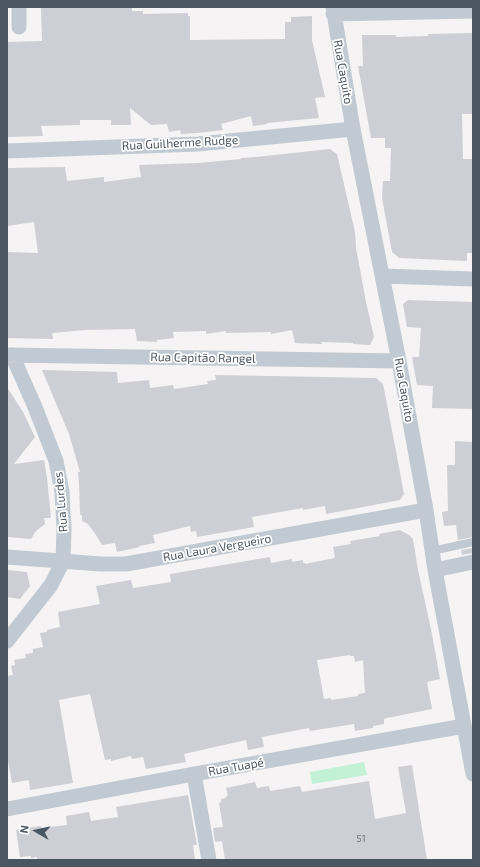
<!DOCTYPE html>
<meta charset="utf-8">
<style>
body{margin:0}
#map{position:relative;width:480px;height:867px;overflow:hidden;background:#f5f3f3;font-family:"Exo 2",sans-serif}
canvas{display:block}
.frame{position:absolute;inset:0;border:8px solid #4a5661;pointer-events:none}
.north{position:absolute;left:16px;top:811px;width:40px;height:40px;-webkit-text-stroke:3px #fff;paint-order:stroke;rotate:279deg;font-size:11px;font-weight:700;line-height:16px;text-align:center;color:#4a5661}
.north::after{content:'';display:block;margin:auto;width:14px;height:18px;background:#4a5661;clip-path:polygon(50% 0,100% 100%,50% 72%,0 100%)}
</style>
<div id="map">
<canvas width="480" height="867"></canvas>
<div class="frame"></div>
<div class="north">N</div>
</div>
<script>
const g = document.querySelector('canvas').getContext('2d');
g.lineJoin = 'round';
function fill(path, color) { g.fillStyle = color; g.fill(path, 'evenodd'); }
const toPath = rows => new Path2D(rows.map(r => 'M' + r).join(''));
function stroke(path, color, width, dash) { g.strokeStyle = color; g.lineWidth = width; g.lineCap = dash ? 'butt' : 'round'; g.setLineDash(dash || []); g.stroke(path); }
function label(font, color, halo, rows, align = 'center') {
  g.font = font + ' "Exo 2",sans-serif'; g.lineWidth = 3.5; g.setLineDash([]); g.textBaseline = 'middle'; g.strokeStyle = halo; g.fillStyle = color; for (const [text, x, y, turn = 0] of rows) {
    g.save(); g.translate(x, y); g.rotate((+turn || 0) * Math.PI / 180); g.textAlign = isNaN(turn) ? turn : align; if (halo) g.strokeText(text, 0, 0); g.fillText(text, 0, 0); g.restore();
  }
}
fill(toPath([
 [364,762,367,775,312,784,310,772]
]), '#c3f1d5');
fill(toPath([
 [41,7,132,7,132,11,143,11,143,14,188,13,188,16,190,16,190,40,285,39,285,22,291,22,291,17,312,16,312,40,325,97,315,98,319,118,267,123,267,124,253,126,251,116,221,124,223,130,197,133,181,134,180,130,169,132,167,124,151,125,130,108,131,125,111,125,111,120,80,120,80,125,41,126,43,136,7,137,7,42,42,41],
 [473,33,473,114,462,114,463,159,473,159,473,253,467,253,467,261,399,258,392,252,382,198,383,181,390,181,391,148,385,148,385,138,371,138,358,66,363,66,362,35,396,35,396,37,428,36,428,34],
 [330,149,337,154,355,232,356,248,366,302,374,337,370,345,353,344,353,343,321,342,322,344,295,343,292,330,271,334,271,332,226,333,226,331,206,334,206,331,173,332,174,338,157,340,157,342,137,341,135,329,85,330,52,333,53,339,7,338,7,252,38,253,34,222,7,226,7,168,65,167,67,181,104,177,104,182,141,177,139,165,198,163,241,159,241,158,256,157],
 [408,300,473,302,473,409,432,408,433,386,417,385,412,357,419,357,421,328,407,327,403,304],
 [42,370,117,372,118,383,149,380,150,388,173,385,174,389,208,384,207,381,216,380,215,375,376,378,383,384,396,451,404,494,400,500,326,514,325,506,303,510,303,508,252,517,254,527,197,537,196,531,191,532,190,526,153,535,155,543,139,546,140,547,117,552,115,543,102,545,96,535,88,524,82,521,82,516,80,514,79,483,78,472,80,472,69,434],
 [7,387,23,412,35,437,14,464,44,460,47,478,51,518,44,518,45,524,36,531,31,539,7,537],
 [455,441,473,442,473,537,458,540,456,525,444,526,442,512,448,511,447,465,455,465],
 [400,530,409,535,413,539,418,570,432,634,440,679,427,682,432,709,387,718,384,719,384,724,373,726,373,728,355,731,354,724,310,731,309,728,262,737,264,747,248,750,246,740,184,754,186,762,146,769,143,757,132,759,131,756,111,761,111,759,105,760,90,694,59,700,73,783,30,790,29,780,12,783,7,756,7,676,13,675,11,666,15,665,14,660,26,658,25,654,33,653,33,649,43,647,40,633,47,632,47,630,60,627,58,612,100,604,96,586,131,580,133,588,171,582,170,574,270,557,271,563,292,559,292,562,303,560,303,563,305,563,305,564,335,558,333,547,351,544,350,541,380,536,379,534],
 [350,655,350,656,354,656,355,662,363,660,365,693,358,694,358,696,331,700,331,698,324,699,317,660],
 [473,548,473,553,462,555,461,550],
 [7,570,27,572,30,586,20,599,7,597],
 [412,765,427,860,225,860,222,841,215,842,213,828,223,827,219,803,221,802,221,799,226,798,226,796,228,796,226,788,255,782,257,788,269,786,270,791,300,786,302,792,369,781,375,819,406,813,398,767],
 [188,795,197,845,193,845,195,860,37,860,37,857,31,858,31,856,20,857,16,830,40,826,42,828,67,825,66,816,89,812,91,821,118,817,116,807]
]), '#cdcfd5');
stroke(toPath([
 [432,551,473,542]
]), '#c1cad2', 8);
stroke(toPath([
 [19,7,19,27],
 [333,7,353,129,399,361,426,510,435,570,473,774],
 [333,14,473,11],
 [7,151,198,144,353,129],
 [382,276,473,279],
 [7,355,399,361],
 [7,557,101,564,126,564,426,510],
 [435,570,473,562],
 [7,641,51,585,63,561,64,528,62,492,56,461,35,407,12,355],
 [194,774,209,860],
 [7,809,194,774,464,726]
]), '#c1cad2', 15);
label('10px', '#6b747e', null, [
 ["51",361,839]
]);
label('12px', '#4a5661', '#fff', [
 ["Rua Caquito",343,72,80],
 ["Rua Guilherme Rudge",180,143,-3],
 ["Rua Capitão Rangel",203,358,1],
 ["Rua Caquito",404,390,80],
 ["Rua Lurdes",61,502,-95],
 ["Rua Laura Vergueiro",217,548,-10],
 ["Rua Tuapé",236,767,-10]
]);
</script>
